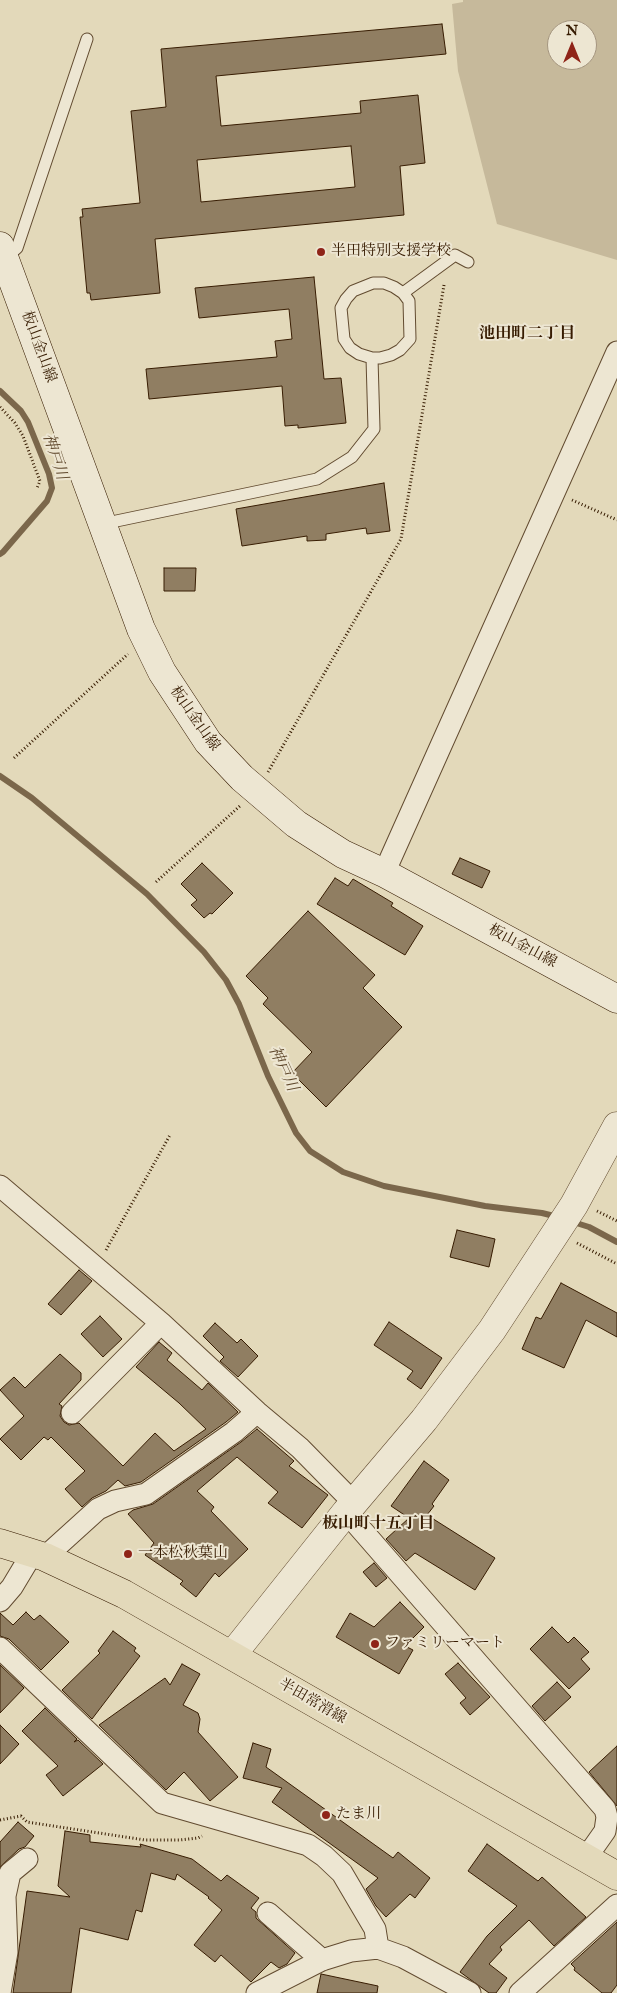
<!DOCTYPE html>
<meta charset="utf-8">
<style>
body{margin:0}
#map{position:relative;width:617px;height:1993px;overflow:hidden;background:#e3d9ba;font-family:"IM FELL English",serif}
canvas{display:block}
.north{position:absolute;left:547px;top:20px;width:50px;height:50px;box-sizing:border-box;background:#ede6d2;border:1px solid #a4957f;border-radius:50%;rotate:0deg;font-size:14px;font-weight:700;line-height:20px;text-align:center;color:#371c02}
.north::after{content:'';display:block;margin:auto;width:18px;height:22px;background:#8f2418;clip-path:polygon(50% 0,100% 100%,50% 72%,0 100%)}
</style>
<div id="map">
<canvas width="617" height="1993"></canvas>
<div class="north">N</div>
</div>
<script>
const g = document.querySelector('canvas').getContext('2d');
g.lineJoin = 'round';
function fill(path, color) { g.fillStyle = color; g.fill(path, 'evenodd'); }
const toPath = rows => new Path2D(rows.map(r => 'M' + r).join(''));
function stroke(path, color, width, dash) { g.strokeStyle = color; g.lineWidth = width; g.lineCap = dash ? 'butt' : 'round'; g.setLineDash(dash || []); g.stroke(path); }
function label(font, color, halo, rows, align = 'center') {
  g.font = font + ' "IM FELL English","Noto Serif JP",serif'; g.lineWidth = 4; g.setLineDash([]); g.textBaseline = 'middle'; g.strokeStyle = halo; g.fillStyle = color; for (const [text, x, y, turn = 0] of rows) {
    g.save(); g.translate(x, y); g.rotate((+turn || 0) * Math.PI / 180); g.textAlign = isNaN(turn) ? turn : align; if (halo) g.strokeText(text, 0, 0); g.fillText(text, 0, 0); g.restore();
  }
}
fill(toPath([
 [463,0,617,0,617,260,497,224,458,71,452,4,463,2],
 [557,30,587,30,587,60,557,60]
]), '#c6b99b');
stroke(toPath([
 [0,391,21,411,28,422,49,474,52,488,47,501,3,552,0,554],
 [0,776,32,798,147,894,204,952,226,980,239,1004,268,1076,296,1133,310,1151,343,1172,384,1186,485,1206,542,1213,558,1217],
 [570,1221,589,1227,617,1242]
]), '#7b674b', 6);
const building = toPath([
 [442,24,446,54,216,76,221,126,361,113,360,101,418,95,425,163,400,166,404,215,155,239,160,293,91,300,90,293,87,293,80,217,83,217,82,209,140,203,131,111,166,107,161,49,442,24],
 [351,146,355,187,201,202,197,160,351,146],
 [314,277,324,379,341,378,346,423,298,428,298,425,285,426,282,386,149,399,146,369,277,357,275,341,292,339,289,309,199,318,195,288,314,277],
 [384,483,390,531,367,534,366,528,326,534,326,540,307,541,307,536,242,546,236,509,384,483],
 [164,568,196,568,195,591,164,591,164,568],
 [460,858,490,871,482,888,452,874,460,858],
 [202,863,233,893,212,914,210,913,204,918,191,905,197,900,181,884,202,863],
 [335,878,348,886,353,879,393,903,391,906,423,926,405,955,317,904,335,878],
 [308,911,375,975,363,988,402,1027,326,1107,292,1073,312,1052,263,1004,268,998,246,976,308,911],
 [457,1230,495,1239,489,1267,450,1257,457,1230],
 [79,1270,92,1281,61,1315,48,1304,79,1270],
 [561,1283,617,1313,617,1337,586,1320,564,1368,522,1349,536,1317,541,1319,561,1283],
 [100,1316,122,1339,103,1357,81,1334,100,1316],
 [389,1322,442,1358,421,1389,407,1379,413,1371,374,1345,389,1322],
 [215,1323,237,1343,241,1339,258,1356,238,1377,220,1361,224,1357,203,1336,215,1323],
 [159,1342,172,1353,167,1360,202,1390,208,1383,238,1412,226,1422,141,1482,125,1486,118,1480,106,1491,92,1498,82,1507,65,1489,85,1471,51,1437,48,1440,44,1437,21,1460,0,1439,24,1416,0,1390,14,1377,25,1388,60,1354,81,1373,81,1380,59,1404,62,1406,60,1416,64,1422,69,1425,79,1423,123,1466,155,1433,174,1451,206,1429,179,1403,136,1367,159,1342],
 [257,1429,294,1461,289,1466,328,1495,302,1528,268,1503,278,1492,237,1457,197,1491,214,1507,211,1511,248,1549,219,1577,215,1573,196,1597,180,1584,183,1581,145,1555,154,1543,128,1514,133,1510,153,1504,241,1442,257,1429],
 [424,1461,449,1480,432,1504,434,1506,427,1515,495,1558,475,1590,415,1553,406,1561,386,1539,409,1518,391,1506,424,1461],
 [374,1563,387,1578,376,1587,363,1572,374,1563],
 [400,1602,424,1627,405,1646,413,1650,399,1674,336,1637,350,1613,374,1627,400,1602],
 [26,1612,34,1620,40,1615,69,1642,41,1670,9,1639,0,1636,0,1613,13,1625,26,1612],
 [552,1627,568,1643,574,1637,589,1652,581,1659,590,1669,569,1689,530,1649,552,1627],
 [113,1631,136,1648,134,1651,140,1656,92,1719,62,1690,100,1653,98,1651,113,1631],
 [458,1663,490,1697,470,1715,460,1703,466,1698,445,1674,458,1663],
 [182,1664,200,1674,183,1705,198,1713,200,1719,198,1732,238,1777,210,1801,184,1772,166,1790,99,1725,165,1678,170,1685,182,1664],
 [0,1665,24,1688,0,1713,0,1665],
 [557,1682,571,1697,545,1721,532,1706,557,1682],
 [45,1708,77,1739,74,1742,78,1740,103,1764,63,1796,46,1775,58,1766,22,1731,45,1708],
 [0,1725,19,1744,0,1764,0,1725],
 [253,1743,271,1749,266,1767,393,1858,398,1852,430,1878,415,1898,410,1894,386,1917,376,1906,366,1889,378,1878,272,1802,282,1788,243,1778,253,1743],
 [617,1746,617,1806,589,1772,617,1746],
 [18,1822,34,1836,25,1847,19,1849,0,1867,0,1842,18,1822],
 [65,1831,90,1835,90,1842,141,1847,140,1844,192,1859,221,1881,227,1875,259,1898,251,1908,256,1912,256,1918,295,1953,287,1964,279,1968,271,1962,251,1982,221,1955,215,1962,194,1945,222,1910,208,1898,209,1897,177,1874,175,1880,151,1873,142,1912,136,1910,128,1940,80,1928,71,1993,13,1993,27,1891,70,1897,58,1886,65,1831],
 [487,1844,538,1881,542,1877,586,1917,554,1946,529,1920,500,1947,502,1950,489,1964,507,1978,496,1993,489,1993,460,1972,487,1936,517,1906,468,1871,487,1844],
 [617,1922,617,1985,611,1993,602,1993,574,1970,575,1968,571,1964,617,1922],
 [321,1974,378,1986,377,1993,317,1993,321,1974]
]);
fill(building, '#907e62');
stroke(building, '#371c02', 1);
const service = toPath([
 [6,258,17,248,87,39],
 [373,283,384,283,394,287,403,293,409,301,410,339,400,350,391,355,380,358,372,358,359,354,350,348,344,339,341,308,346,299,353,291,373,283],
 [403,293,455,255,468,262],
 [102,524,317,479,352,457,374,429,372,358]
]);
const minor = toPath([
 [384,873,617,352],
 [0,1186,161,1323,257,1412,300,1448,354,1503],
 [72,1413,161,1323],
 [346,1512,605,1809,607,1817,605,1831,586,1858],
 [45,1557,98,1509,115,1501,146,1494,234,1432,257,1412],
 [0,1601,12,1587,33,1552],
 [0,1648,162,1803,308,1845,324,1856,342,1873,375,1929,378,1948],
 [268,1913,322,1960],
 [0,1993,7,1952,5,1896,10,1873,27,1859],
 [257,1993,322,1960,351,1951,378,1948,403,1957,470,1993],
 [520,1993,617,1905]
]);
const tertiary = toPath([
 [232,1655,346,1512,424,1420,492,1330,574,1205,617,1126]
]);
const secondary = toPath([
 [0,246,141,629,162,672,208,742,242,778,296,824,343,854,384,873,617,999]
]);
const primary = toPath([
 [0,1543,45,1557,124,1594,617,1876]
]);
stroke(service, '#624b30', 13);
stroke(minor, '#624b30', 23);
stroke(tertiary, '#624b30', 29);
stroke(secondary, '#371c02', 29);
stroke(primary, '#371c02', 29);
stroke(toPath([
 [0,407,15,423,23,436,40,481,37,488],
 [572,500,617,520],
 [14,758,128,654],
 [268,772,401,539,444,285],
 [156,882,241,805],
 [597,1211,617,1221],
 [577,1243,617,1264],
 [106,1250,170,1135],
 [0,1820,21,1816,27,1822,145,1840,180,1840,198,1838,202,1836]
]), '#371c02', 3, [1, 2.5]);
stroke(service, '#ede6d2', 11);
stroke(minor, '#ede6d2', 21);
stroke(tertiary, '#ede6d2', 28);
stroke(secondary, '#ede6d2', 28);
stroke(primary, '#e3d9ba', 28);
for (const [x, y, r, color] of [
 [321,252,5,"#8f2418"],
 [128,1554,5,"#8f2418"],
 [375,1644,5,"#8f2418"],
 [326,1815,5,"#8f2418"]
]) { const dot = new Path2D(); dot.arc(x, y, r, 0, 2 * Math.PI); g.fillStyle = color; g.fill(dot); stroke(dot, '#ede6d2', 2); }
label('15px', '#371c02', '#ede6d2', [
 ["半田特別支援学校",331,252],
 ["一本松秋葉山",138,1554],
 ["ファミリーマート",385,1644],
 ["たま川",336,1815]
], 'left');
label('15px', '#371c02', '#ede6d2', [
 ["板山金山線",38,347,70],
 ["板山金山線",194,719,55],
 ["板山金山線",522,947,28],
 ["半田常滑線",312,1702,30]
]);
label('bold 16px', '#371c02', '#ede6d2', [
 ["池田町二丁目",527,335],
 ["板山町十五丁目",378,1525]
]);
label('italic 16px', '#5f482c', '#ede6d2', [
 ["神戸川",54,457,72],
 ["神戸川",282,1069,65]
]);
</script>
